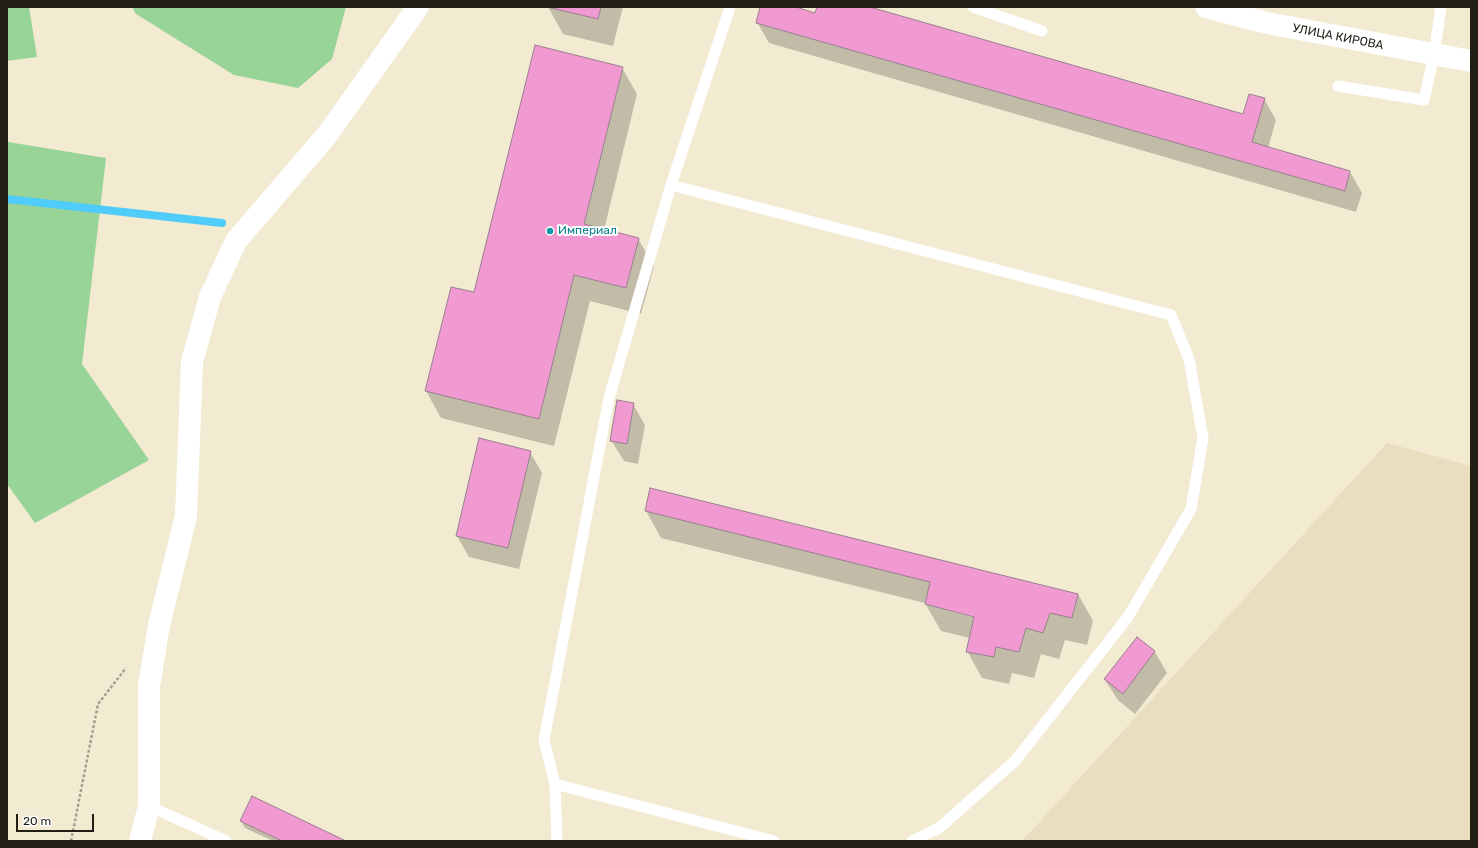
<!DOCTYPE html>
<meta charset="utf-8">
<style>
body{margin:0}
#map{position:relative;width:1478px;height:848px;overflow:hidden;background:#f3ead2;font-family:Rubik,sans-serif}
canvas{display:block}
.frame{position:absolute;inset:0;border:8px solid #211e15;pointer-events:none}
.scale{position:absolute;left:16px;top:814px;width:78px;height:18px;box-sizing:border-box;border:2px solid #211e15;border-top:0;padding-left:5px;font-size:12px;line-height:14px;white-space:nowrap;color:#211e15;-webkit-text-stroke:3px #fff;paint-order:stroke}
</style>
<div id="map">
<canvas width="1478" height="848"></canvas>
<div class="frame"></div>
<div class="scale">20 m</div>
</div>
<script>
const g = document.querySelector('canvas').getContext('2d');
g.lineJoin = 'round';
function fill(path, color) { g.fillStyle = color; g.fill(path, 'evenodd'); }
const toPath = rows => new Path2D(rows.map(r => 'M' + r).join(''));
function stroke(path, color, width, dash) { g.strokeStyle = color; g.lineWidth = width; g.lineCap = dash ? 'butt' : 'round'; g.setLineDash(dash || []); g.stroke(path); }
function label(font, color, halo, rows, align = 'center') {
  g.font = font + ' Rubik,sans-serif'; g.lineWidth = 4; g.setLineDash([]); g.textBaseline = 'middle'; g.strokeStyle = halo; g.fillStyle = color; for (const [text, x, y, turn = 0] of rows) {
    g.save(); g.translate(x, y); g.rotate((+turn || 0) * Math.PI / 180); g.textAlign = isNaN(turn) ? turn : align; if (halo) g.strokeText(text, 0, 0); g.fillText(text, 0, 0); g.restore();
  }
}
fill(toPath([
 [1387,443,1471,466,1471,841,1022,841]
]), '#e9debf');
fill(toPath([
 [7,7,29,7,37,57,7,61],
 [132,7,346,7,332,59,298,88,234,75,136,14],
 [8,142,106,158,82,364,149,460,35,523,7,484]
]), '#98d397');
fill(toPath([
 [548,7,623,7,613,46,563,34],
 [761,7,792,7,816,14,818,7,866,7,1244,115,1264,99,1276,120,1268,148,1350,172,1362,193,1356,212,769,43,757,22],
 [622,68,637,94,604,230,638,239,654,266,641,314,590,301,554,446,441,418,426,391,475,294],
 [633,404,645,425,638,464,624,461,611,440],
 [530,452,542,473,519,569,469,557,457,536],
 [646,511,1078,594,1093,621,1087,645,1065,640,1059,659,1041,654,1034,678,1012,673,1009,684,982,678,967,651,970,638,941,631,925,603,661,538],
 [945,608,979,617,979,619,945,610],
 [1137,638,1155,652,1167,673,1135,714,1118,700,1105,680],
 [241,821,344,841,273,841,245,828]
]), '#0003');
stroke(toPath([
 [7,199,222,223]
]), '#4fccf9', 8);
const building = toPath([
 [547,7,601,7,598,19,547,7],
 [760,7,796,7,815,13,817,7,870,7,1243,114,1249,94,1265,98,1252,142,1350,171,1345,191,756,23,760,7],
 [535,45,623,67,584,224,639,238,626,288,574,275,539,419,425,391,451,287,474,292,535,45],
 [617,400,634,403,627,444,610,441,617,400],
 [479,438,531,451,508,548,456,536,479,438],
 [650,488,1078,594,1072,618,1050,613,1043,633,1026,628,1019,652,996,647,994,657,966,652,974,617,925,604,930,582,645,511,650,488],
 [1137,637,1155,651,1123,694,1104,679,1137,637],
 [252,796,346,841,282,841,240,821,252,796]
]);
fill(building, '#f199d1');
stroke(building, '#97808e', 1);
stroke(toPath([
 [71,841,98,704,126,668]
]), '#a69f8c', 2.5, [3, 2]);
stroke(toPath([
 [973,7,1042,31],
 [1338,86,1424,100,1434,55,1441,7],
 [671,185,1171,315,1189,359,1203,438,1191,509,1128,617,1015,761,939,828,912,841],
 [555,784,774,841],
 [149,806,226,841],
 [557,841,555,784,544,740,609,398,671,185,730,7]
]), '#fff', 11);
stroke(toPath([
 [1206,7,1267,23,1471,61],
 [140,841,149,806,149,686,159,625,186,516,192,362,210,297,236,241,327,135,418,7]
]), '#fff', 22);
for (const [x, y, r, color] of [
 [550,231,4,"#0f9aa8"]
]) { const dot = new Path2D(); dot.arc(x, y, r, 0, 2 * Math.PI); g.fillStyle = color; g.fill(dot); stroke(dot, '#fff', 1.5); }
label('12px', '#211e15', '#fff', [
 ["УЛИЦА КИРОВА",1338,37,11]
]);
label('12px', '#0d838f', '#fff', [
 ["Империал",558,231]
], 'left');
</script>
